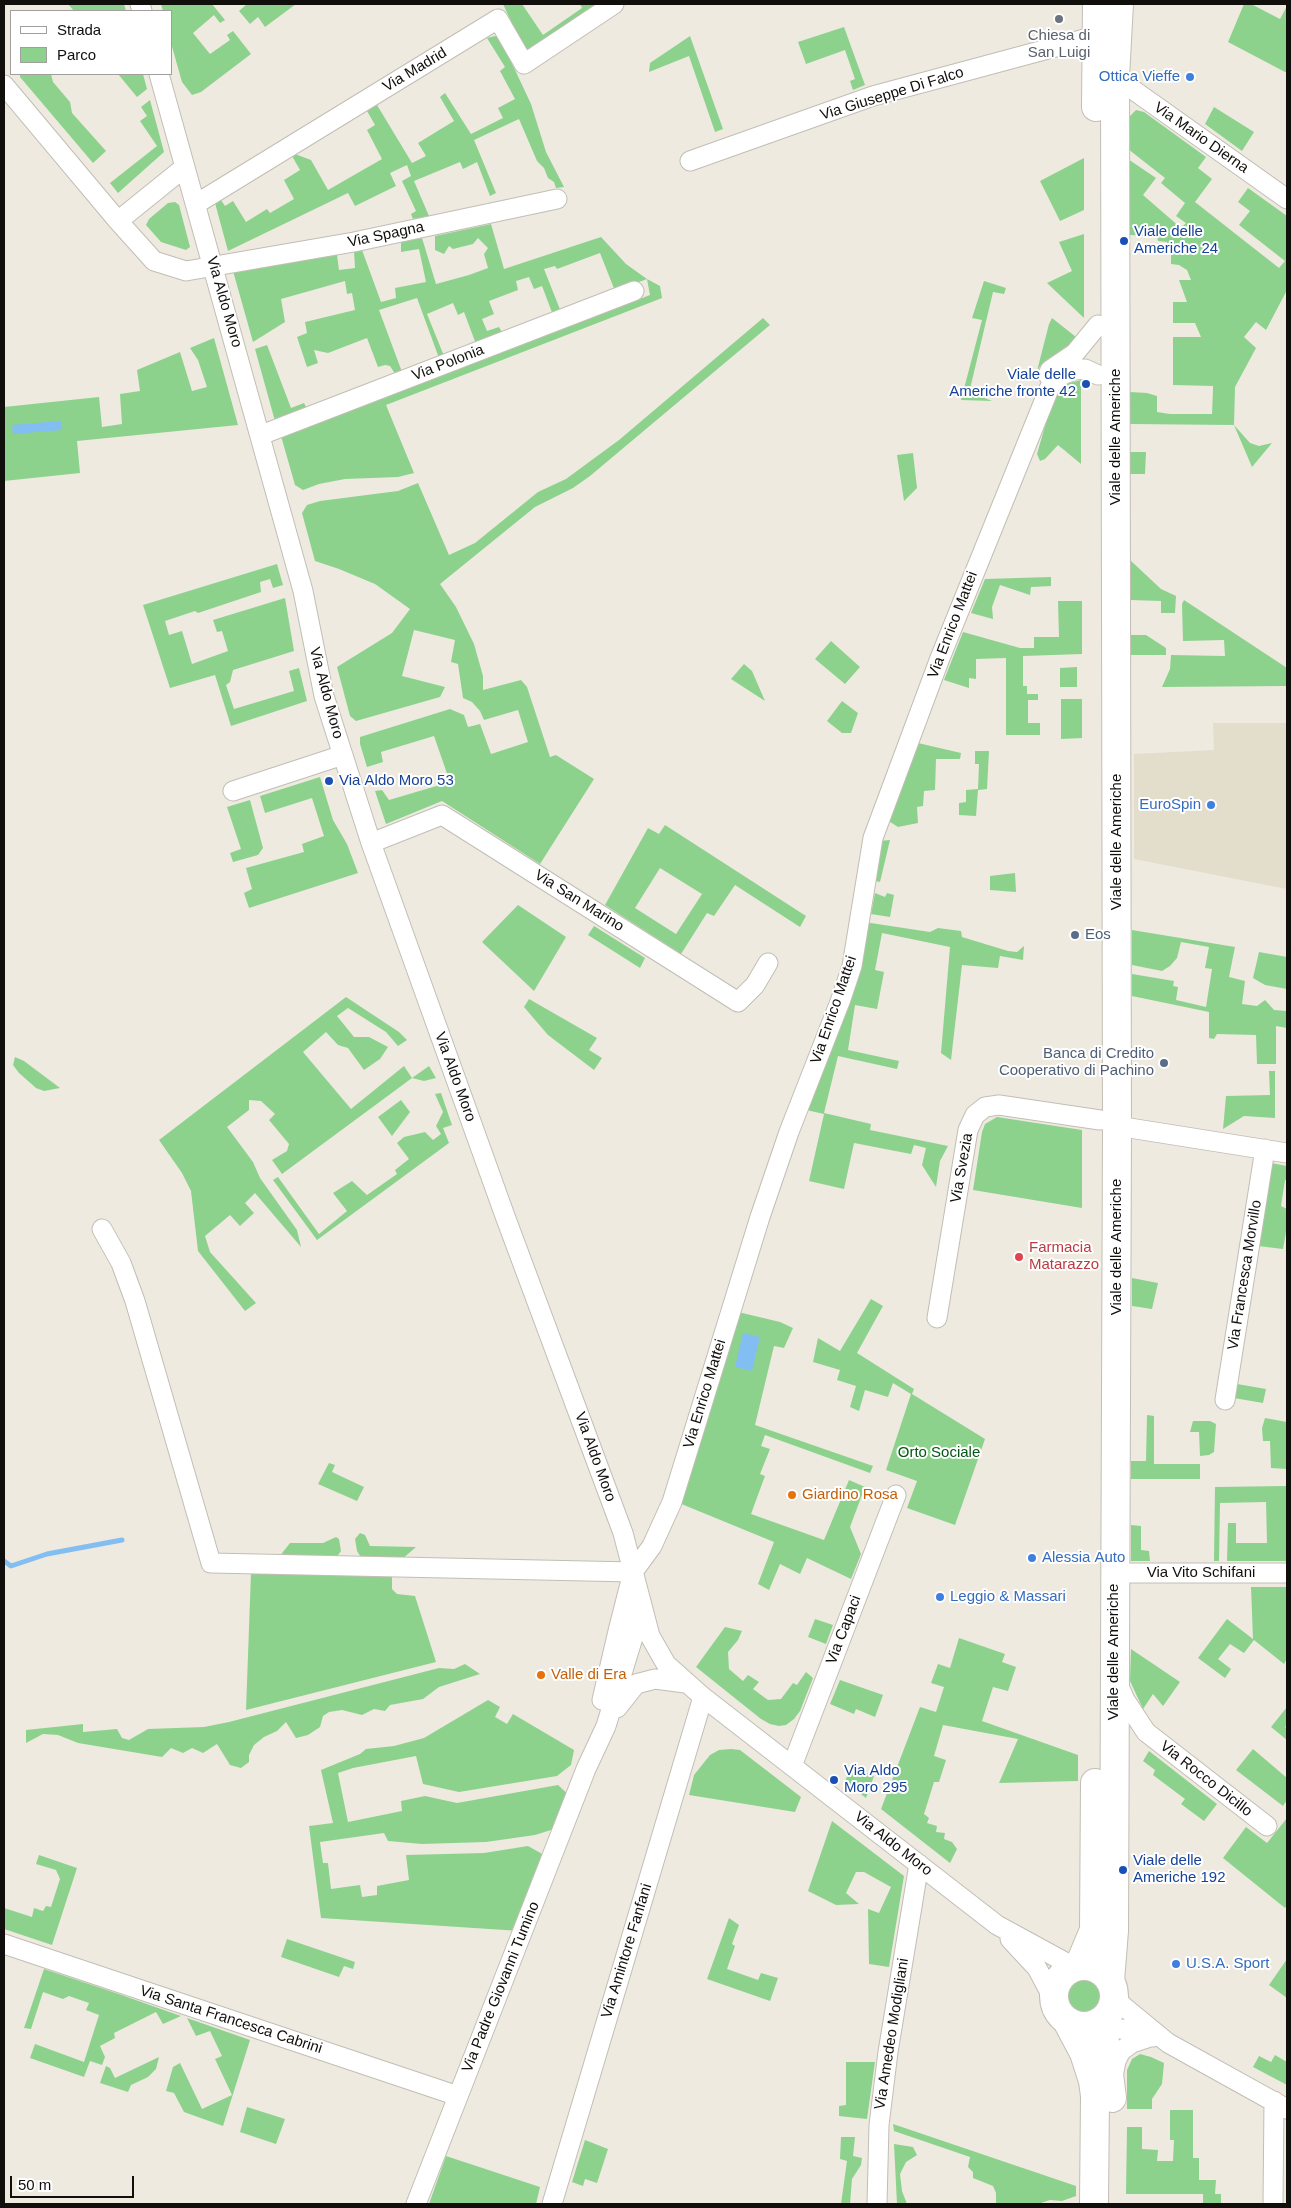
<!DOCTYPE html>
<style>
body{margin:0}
#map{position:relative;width:1291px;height:2208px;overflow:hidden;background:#eeeae0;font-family:Helvetica,sans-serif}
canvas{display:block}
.frame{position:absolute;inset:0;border:5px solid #110f0c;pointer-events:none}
.legend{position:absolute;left:10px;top:10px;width:162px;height:65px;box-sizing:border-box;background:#fff;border:1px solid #a09f9e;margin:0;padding:6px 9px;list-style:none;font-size:15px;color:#110f0c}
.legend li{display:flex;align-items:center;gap:10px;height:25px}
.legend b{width:25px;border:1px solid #a09f9e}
.scale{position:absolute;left:10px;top:2176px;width:124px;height:22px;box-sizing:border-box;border:2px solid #110f0c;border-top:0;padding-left:6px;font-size:15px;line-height:18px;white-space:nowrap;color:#110f0c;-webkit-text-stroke:4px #fff;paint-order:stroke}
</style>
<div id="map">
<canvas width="1291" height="2208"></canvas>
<div class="frame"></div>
<ul class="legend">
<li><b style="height:6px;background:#fff"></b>Strada</li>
<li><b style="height:14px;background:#8cd28d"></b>Parco</li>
</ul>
<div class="scale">50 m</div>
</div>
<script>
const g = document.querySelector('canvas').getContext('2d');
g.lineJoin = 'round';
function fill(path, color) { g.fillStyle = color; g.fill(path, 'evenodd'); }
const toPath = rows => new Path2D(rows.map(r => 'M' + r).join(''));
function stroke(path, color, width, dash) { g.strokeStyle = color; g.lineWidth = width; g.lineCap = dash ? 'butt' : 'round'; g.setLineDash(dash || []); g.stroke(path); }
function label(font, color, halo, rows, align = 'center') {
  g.font = font + ' Helvetica,sans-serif'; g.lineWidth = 4; g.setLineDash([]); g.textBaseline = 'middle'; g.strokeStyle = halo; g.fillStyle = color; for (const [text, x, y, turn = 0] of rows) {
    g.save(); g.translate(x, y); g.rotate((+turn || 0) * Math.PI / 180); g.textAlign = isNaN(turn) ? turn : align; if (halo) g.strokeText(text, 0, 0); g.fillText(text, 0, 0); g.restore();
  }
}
fill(toPath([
 [1213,723,1287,723,1287,889,1134,859,1134,754,1214,750]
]), '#e3ddcc');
fill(toPath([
 [68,4,124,4,126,11,74,11],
 [161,4,212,4,225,20,220,23,214,15,193,33,210,54,230,40,227,35,233,31,251,54,201,92,192,95,182,82,171,43,171,11,163,11],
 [247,4,296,4,265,27,258,17,250,24,239,11],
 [503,4,522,4,543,35,582,8,580,4,598,4,528,49,523,47],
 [1244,4,1251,4,1280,19,1287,6,1287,73,1228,42],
 [844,27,865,85,853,90,850,81,855,79,845,50,806,64,798,42],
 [495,36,500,38,531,104,546,152,564,187,556,188,554,182,548,178,544,168,537,161,519,119,474,140,496,193,490,196,477,162,463,169,460,162,414,181,429,216,413,219,411,214,416,211,402,181,411,176,407,165,390,173,396,186,355,206,348,193,228,251,215,203,221,200,225,206,233,201,246,222,267,209,270,213,294,199,284,180,300,170,292,156,295,154,311,160,328,190,382,159,367,130,375,125,367,111,377,105,412,163,426,156,418,143,454,121,440,97,445,93,471,134,503,118,498,108,515,99,500,71,505,67,487,38],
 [690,36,723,129,715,132,689,56,649,72,650,63],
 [20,74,51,74,53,82,70,102,72,113,106,151,93,163,20,77],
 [118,74,143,74,147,89,137,97],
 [150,100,164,152,118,193,110,183,157,146,140,121,147,116,141,107],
 [1214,107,1254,132,1242,151,1205,124],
 [1136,110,1144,112,1206,157,1198,168,1212,179,1195,202,1279,268,1285,261,1239,225,1250,211,1238,202,1248,188,1287,216,1287,290,1266,330,1256,322,1244,337,1256,348,1235,387,1234,425,1250,443,1259,446,1272,443,1252,467,1234,425,1130,424,1130,392,1147,393,1157,396,1157,412,1170,414,1212,414,1213,389,1213,386,1173,385,1173,337,1201,337,1195,323,1173,323,1173,302,1187,302,1179,280,1191,280,1187,270,1179,265,1171,264,1171,248,1167,247,1167,242,1158,241,1157,236,1129,235,1128,159,1156,178,1143,195,1181,228,1186,223,1176,216,1185,203,1161,183,1165,178,1128,149,1128,118],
 [1084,158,1084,210,1060,221,1040,181],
 [175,202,179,205,190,247,186,250,161,242,146,225,149,219,168,203],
 [491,224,504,269,601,237,626,264,647,279,660,286,662,298,386,405,414,473,398,477,345,479,319,484,303,490,295,485,281,436,650,295,647,279,615,291,600,253,557,269,555,266,544,269,561,312,553,315,542,286,534,289,529,277,516,281,518,290,489,301,494,314,482,319,487,331,499,327,503,334,476,344,464,312,458,315,453,303,427,314,444,356,439,358,417,298,379,310,402,372,396,375,390,366,385,365,378,367,367,338,328,353,314,350,318,363,307,367,297,337,307,333,305,322,355,310,352,293,347,294,345,281,281,299,285,322,253,342,233,271,337,255,339,270,355,268,354,251,362,250,381,302,396,298,395,288,426,282,419,249,401,252,401,242,422,238,436,284,469,275,488,268,484,254,488,248,478,238,473,244,453,249,449,246,444,254,435,250,435,236],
 [1084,234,1084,318,1047,283,1072,271,1059,242],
 [984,281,1006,288,1004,294,993,292,970,389,982,397,992,401,961,400,982,320,972,318],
 [763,318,770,325,590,476,573,488,535,507,440,584,456,607,474,644,483,676,483,690,521,680,527,687,550,757,556,755,594,779,540,864,442,801,386,824,375,791,382,790,389,800,450,782,434,736,381,752,383,762,367,767,360,744,360,737,450,709,464,715,468,727,480,724,491,754,528,742,518,710,484,720,480,711,472,702,463,698,458,664,451,662,455,640,414,630,402,676,445,687,440,697,356,721,350,716,337,667,392,633,410,609,375,584,339,569,315,561,302,513,307,505,320,501,398,491,418,483,449,555,475,543,538,492,566,479,619,440],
 [1052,318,1076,337,1062,353,1051,357,1041,365,1037,371,1049,324],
 [214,338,238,425,77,441,80,473,4,481,4,407,99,397,102,427,122,424,120,394,140,391,137,370,180,352,192,391,207,387,198,360,190,348],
 [267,345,291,408,304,403,307,409,275,421,255,349],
 [1081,380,1081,464,1058,445,1045,459,1040,461,1037,454,1049,412,1058,394,1066,384],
 [1130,452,1146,452,1145,474,1130,474],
 [913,453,917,488,904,501,897,455],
 [1130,560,1161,589,1176,596,1175,613,1161,613,1161,601,1131,600],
 [277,564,283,585,273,588,270,579,260,582,261,592,198,613,195,611,165,621,169,635,182,631,192,664,228,651,222,631,217,632,213,620,285,598,294,651,233,670,230,682,226,685,234,709,294,691,289,671,299,668,307,701,231,726,215,675,170,688,143,605],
 [1051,577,1051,586,1031,587,1030,595,1000,585,992,607,993,619,971,613,985,579],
 [1184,600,1287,668,1287,686,1162,687,1170,669,1171,655,1225,656,1224,640,1183,641,1182,604],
 [1058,601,1082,601,1082,654,1023,656,1023,686,1027,686,1027,694,1038,694,1038,700,1028,700,1028,723,1040,723,1040,735,1006,735,1006,658,976,659,976,679,969,678,969,688,944,680,963,632,1020,648,1034,648,1034,637,1059,637],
 [1131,635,1146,635,1166,648,1166,655,1131,655],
 [831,641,860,667,845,684,815,659],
 [744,664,752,671,765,701,731,679],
 [1077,667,1077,687,1060,687,1060,668],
 [1061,699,1082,699,1082,738,1061,739],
 [842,701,858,713,851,733,842,733,827,721],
 [918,743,961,753,960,759,936,759,935,790,924,791,923,806,917,807,918,823,898,827,887,820],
 [975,751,989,751,987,789,978,790,976,816,959,815,959,803,966,802,966,790,978,789,979,764,975,764],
 [320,777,333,820,347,844,358,873,249,908,244,893,252,889,246,868,304,852,302,844,324,836,312,798,265,813,260,796],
 [250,800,263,848,258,855,233,862,230,853,241,849,227,807],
 [665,825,806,916,800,927,735,885,714,916,707,913,681,954,605,905,648,828,659,834],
 [660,868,702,894,676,934,635,908],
 [890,840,880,882,871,880,879,841],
 [1015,873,1016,892,990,890,990,876],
 [875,893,885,897,887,893,894,895,890,917,871,914],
 [518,905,566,937,534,991,482,942],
 [864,922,930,932,938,928,961,931,962,937,1008,951,1017,952,1024,946,1023,960,1000,956,998,968,962,965,951,1060,941,1053,950,947,882,933,875,970,884,972,877,1009,855,1005,848,1050,899,1061,897,1069,838,1056,824,1113,871,1124,870,1130,948,1146,940,1161,936,1187,922,1165,926,1148,914,1145,911,1154,854,1143,844,1189,809,1181,824,1114,802,1109],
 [594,926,645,958,640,968,588,935],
 [1132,930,1235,947,1229,977,1245,981,1242,1004,1257,1006,1265,1000,1274,1010,1287,1011,1287,1028,1276,1026,1276,1064,1257,1064,1256,1035,1217,1034,1214,1039,1209,1038,1209,1012,1132,996,1132,974,1174,981,1173,986,1178,987,1176,1000,1206,1007,1212,969,1205,968,1209,947,1181,942,1177,958,1170,966,1162,971,1132,965],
 [1259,952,1287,957,1287,989,1265,985,1253,978],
 [346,997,399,1032,407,1040,398,1046,386,1032,348,1008,337,1016,354,1037,369,1037,388,1047,380,1059,364,1070,348,1048,338,1045,326,1032,303,1052,351,1109,404,1066,412,1078,429,1066,436,1078,424,1081,412,1078,282,1174,272,1160,287,1151,289,1144,269,1120,275,1114,261,1101,249,1100,249,1110,227,1127,253,1162,260,1178,297,1230,301,1247,255,1193,245,1203,254,1213,240,1226,230,1215,205,1236,210,1252,256,1303,245,1311,198,1251,191,1191,182,1173,159,1140],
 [529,999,597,1038,589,1050,602,1058,594,1070,548,1035,524,1007],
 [15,1057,24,1061,60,1088,44,1091,36,1088,19,1073,13,1065],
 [1269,1071,1275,1071,1275,1118,1244,1116,1223,1129,1226,1096,1270,1095],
 [441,1093,452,1125,443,1128,449,1143,317,1240,273,1180,278,1177,319,1234,347,1211,333,1193,352,1181,367,1195,397,1174,395,1170,409,1159,397,1143,404,1137,425,1132,433,1140,441,1134,436,1126,443,1112,435,1094],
 [401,1100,410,1112,392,1136,378,1117],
 [997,1117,1082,1130,1082,1208,973,1190,982,1132,985,1124],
 [1271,1163,1287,1166,1287,1180,1285,1180,1281,1206,1287,1209,1287,1226,1283,1249,1258,1246],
 [1132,1278,1158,1283,1152,1309,1132,1306],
 [871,1299,883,1306,857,1353,914,1389,912,1394,985,1439,955,1525,907,1508,917,1481,886,1470,911,1394,893,1383,888,1397,865,1390,859,1411,850,1407,856,1386,837,1380,840,1370,813,1362,818,1338,840,1351],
 [734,1311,780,1322,793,1328,784,1348,774,1346,755,1425,873,1466,870,1473,765,1435,761,1446,770,1449,760,1474,765,1476,751,1514,824,1540,849,1480,865,1487,850,1527,861,1554,851,1579,807,1558,800,1574,780,1564,769,1590,758,1584,774,1542,679,1503],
 [1237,1384,1266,1389,1263,1403,1234,1398],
 [1147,1415,1154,1416,1154,1464,1200,1464,1200,1479,1131,1479,1131,1461,1146,1461],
 [1265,1418,1287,1422,1287,1469,1271,1468,1270,1441,1263,1441,1262,1428],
 [1193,1421,1210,1421,1216,1424,1214,1452,1209,1455,1200,1456,1199,1432,1190,1432],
 [329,1463,335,1465,332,1472,364,1487,357,1501,318,1484],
 [1287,1486,1287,1561,1227,1561,1228,1523,1236,1523,1236,1543,1267,1543,1266,1502,1220,1503,1219,1561,1214,1561,1215,1487],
 [1131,1525,1141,1526,1141,1550,1149,1551,1150,1561,1131,1561],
 [360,1533,365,1535,370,1546,416,1547,401,1560,362,1559,357,1551,355,1539],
 [336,1537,339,1539,341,1551,336,1558,279,1557,290,1543,323,1543],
 [251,1573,392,1577,392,1589,397,1594,415,1596,436,1662,246,1710],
 [1251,1587,1287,1587,1287,1658,1284,1664,1254,1640,1244,1653,1230,1644,1218,1659,1231,1669,1225,1678,1198,1658,1227,1619,1253,1639],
 [815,1619,833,1625,826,1644,808,1637],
 [725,1627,742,1631,738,1640,728,1652,729,1669,743,1681,748,1675,759,1682,753,1689,768,1700,781,1699,793,1683,797,1685,806,1672,813,1678,800,1711,794,1719,786,1725,779,1726,770,1724,761,1719,696,1667],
 [959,1638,1005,1654,1002,1662,1016,1667,1008,1691,993,1687,982,1721,1078,1755,1078,1781,999,1783,1018,1739,943,1725,934,1756,946,1760,939,1782,934,1782,924,1814,929,1818,927,1823,937,1826,936,1832,945,1833,944,1839,952,1842,957,1849,950,1863,881,1809,920,1707,936,1712,944,1687,931,1683,938,1664,950,1668],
 [1131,1649,1180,1682,1163,1706,1153,1694,1143,1709,1130,1681],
 [465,1664,480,1674,439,1687,423,1699,390,1705,385,1711,374,1709,362,1715,342,1710,329,1712,323,1716,320,1727,308,1735,296,1738,286,1722,277,1731,264,1737,254,1745,249,1755,249,1762,241,1768,230,1765,217,1744,203,1753,192,1748,183,1753,171,1748,162,1757,78,1743,58,1735,43,1734,26,1743,26,1730,83,1724,83,1732,117,1729,122,1738,129,1740,148,1729,204,1727,229,1722,439,1668,454,1669],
 [840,1680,883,1695,875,1717,856,1709,854,1714,830,1704],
 [488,1700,500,1707,495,1717,507,1724,513,1714,574,1750,571,1765,557,1776,459,1792,423,1784,416,1756,353,1768,338,1773,348,1822,402,1811,401,1801,425,1796,457,1803,558,1785,570,1796,561,1822,551,1830,535,1835,486,1842,422,1844,388,1841,384,1833,320,1842,323,1863,328,1863,331,1889,360,1885,362,1897,377,1895,377,1886,409,1880,406,1855,484,1853,528,1846,544,1855,520,1931,321,1918,309,1826,333,1823,321,1770,360,1754,366,1749,394,1746,424,1738],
 [1287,1707,1287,1725,1285,1727,1287,1729,1287,1740,1271,1727],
 [731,1749,740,1750,801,1797,795,1812,689,1795,694,1775,710,1755,719,1750],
 [1253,1749,1287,1778,1287,1800,1283,1806,1236,1770],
 [1149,1751,1217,1804,1204,1821,1181,1804,1185,1799,1153,1775,1155,1770,1143,1761],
 [851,1765,874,1776,866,1798,845,1782],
 [1287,1818,1287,1905,1285,1908,1223,1858,1246,1827,1267,1843],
 [832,1821,904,1876,889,1967,869,1964,868,1909,879,1913,891,1887,864,1872,856,1872,846,1893,859,1904,836,1905,808,1891],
 [39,1855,77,1868,52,1945,4,1929,4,1908,32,1917,34,1908,43,1911,46,1906,51,1907,60,1879,56,1870,36,1864],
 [729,1918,739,1925,732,1944,735,1946,727,1969,758,1980,761,1973,778,1978,770,2001,707,1979],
 [287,1939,355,1962,353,1969,344,1966,339,1977,281,1957],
 [1287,1959,1287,1998,1269,1985],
 [44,1969,113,1992,181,2016,163,2024,156,2012,114,2033,115,2038,100,2046,105,2057,102,2065,90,2061,84,2077,30,2058,35,2044,84,2062,99,2015,86,2010,89,2003,69,1996,63,1999,43,1992,31,2029,24,2028],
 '1064 1996a20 20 0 1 1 40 0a20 20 0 1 1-40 0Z',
 [187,2018,250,2040,223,2126,184,2112,174,2093,166,2091,173,2067,180,2063,202,2109,232,2095,215,2059,222,2056,210,2031,196,2036],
 [1140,2054,1151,2057,1164,2063,1162,2084,1152,2099,1152,2109,1127,2109,1127,2070,1132,2059],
 [1275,2055,1287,2062,1287,2085,1253,2067,1259,2056,1271,2062],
 [159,2057,156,2069,148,2077,131,2085,128,2092,100,2083,106,2066,110,2068,115,2078],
 [846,2062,875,2062,867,2119,839,2116,839,2106,846,2105],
 [247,2107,285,2119,276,2144,240,2132],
 [1170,2110,1193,2110,1193,2158,1199,2158,1199,2180,1216,2180,1215,2194,1221,2194,1221,2204,1203,2204,1203,2194,1126,2194,1127,2127,1142,2127,1142,2149,1158,2150,1157,2161,1173,2161,1174,2140,1170,2140],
 [893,2124,1076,2186,1076,2196,1062,2201,1050,2200,1038,2204,996,2204,996,2193,993,2186,973,2178,973,2172,968,2167,970,2157,894,2131],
 [841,2137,855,2137,853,2156,862,2158,861,2165,852,2179,850,2204,841,2204,847,2161,840,2159],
 [585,2140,608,2149,597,2183,585,2179,583,2186,572,2182],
 [894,2144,913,2147,917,2155,906,2162,900,2174,902,2191,907,2204,897,2204],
 [446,2156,540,2187,536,2204,429,2204]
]), '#8cd28d');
fill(toPath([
 [61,421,62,430,13,434,12,425],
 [743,1333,760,1337,752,1371,735,1367]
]), '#83bef2');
stroke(toPath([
 [4,1561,11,1566,47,1554,122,1540]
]), '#83bef2', 5);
const minor = toPath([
 [140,4,142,11],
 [159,74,303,591,324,696,371,843,505,1216,623,1533,650,1636,666,1664,703,1697,997,1925,1074,1967],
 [1115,77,1287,199],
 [4,85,118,221],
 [690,161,873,96,1096,36],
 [185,167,118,221,154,261,186,271,354,242,557,199],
 [196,204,498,19,524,64,614,4],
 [1048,375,1050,370,1075,353,1098,325],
 [261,435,634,291],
 [233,791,343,755],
 [371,843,442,815,738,1002,755,985,768,963],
 [1117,1126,1287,1153],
 [102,1229,121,1263,135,1301,211,1563,633,1572],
 [937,1318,968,1130,975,1115,985,1107,999,1105,1100,1120],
 [1225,1400,1265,1149],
 [1115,1573,1287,1573],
 [619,1627,633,1572,652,1546,672,1502,760,1217,789,1132,841,999,852,966,873,838,940,658,1051,384,1064,374,1075,370,1085,369,1098,375],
 [1118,1684,1125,1700,1146,1732,1267,1826],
 [602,1700,619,1627,626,1616],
 [617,1708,636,1684,655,1679,685,1683],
 [792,1766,896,1495],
 [1010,1939,1037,1968,1054,2000],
 [4,1944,458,2096],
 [1114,1996,1123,2006,1168,2043,1287,2109],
 [1092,2025,1128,2030,1153,2037],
 [1113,2077,1116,2061,1121,2051,1132,2043,1150,2037],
 [416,2204,586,1769,606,1726,642,1608],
 [552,2204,703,1697],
 [877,2204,879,2125,888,2052,919,1864],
 [1273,2204,1274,2101]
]);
const primary = toPath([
 [1096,107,1097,4],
 '1054 1996a30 30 0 1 1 60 0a30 30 0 1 1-60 0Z',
 [1079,1966,1094,1930,1095,1783],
 [1110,1981,1114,1931,1117,1126,1115,77,1119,4],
 [1105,2018,1103,2026,1112,2098],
 [1067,2021,1084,2053,1093,2081,1095,2096,1094,2204]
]);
stroke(minor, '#c2beb5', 21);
stroke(primary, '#c2beb5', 30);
stroke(minor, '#fff', 19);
stroke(primary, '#fff', 28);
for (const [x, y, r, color] of [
 [1059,19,5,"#6b7280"],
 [1190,77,5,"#3f7fe0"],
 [1124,241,5,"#1a4fb4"],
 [1086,384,5,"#1a4fb4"],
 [329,781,5,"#1a4fb4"],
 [1211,805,5,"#3f7fe0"],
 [1075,935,5,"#5c6f8a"],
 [1164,1063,5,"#5c6f8a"],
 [1019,1257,5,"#e0444e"],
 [792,1495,5,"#e8710a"],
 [1032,1558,5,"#3f7fe0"],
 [940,1597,5,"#3f7fe0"],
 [541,1675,5,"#e8710a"],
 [834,1780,5,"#1a4fb4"],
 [1123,1870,5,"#1a4fb4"],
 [1176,1964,5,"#3f7fe0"]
]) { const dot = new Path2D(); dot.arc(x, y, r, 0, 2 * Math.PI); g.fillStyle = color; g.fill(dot); stroke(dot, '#fff', 2); }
label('15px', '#5b616d', '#fff', [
 ["Chiesa di",1059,36],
 ["San Luigi",1059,53]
]);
label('15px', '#110f0c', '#fff', [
 ["Via Madrid",415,70,-31],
 ["Via Giuseppe Di Falco",892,94,-17],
 ["Via Mario Dierna",1201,138,35],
 ["Via Spagna",386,235,-12],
 ["Via Aldo Moro",224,302,74],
 ["Via Polonia",448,363,-21],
 ["Viale delle Americhe",1116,437,-90],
 ["Via Enrico Mattei",953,625,-69],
 ["Via Aldo Moro",326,693,75],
 ["Viale delle Americhe",1117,842,-90],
 ["Via San Marino",579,901,32],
 ["Via Enrico Mattei",834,1010,-71],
 ["Via Aldo Moro",455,1077,70],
 ["Via Svezia",962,1168,-80],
 ["Viale delle Americhe",1117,1247,-90],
 ["Via Francesca Morvillo",1245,1275,-81],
 ["Via Enrico Mattei",705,1394,-73],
 ["Via Aldo Moro",595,1457,70],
 ["Via Vito Schifani",1201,1573],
 ["Via Capaci",844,1630,-69],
 ["Viale delle Americhe",1114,1652,-90],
 ["Via Rocco Dicillo",1206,1779,38],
 ["Via Aldo Moro",893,1844,38],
 ["Via Amintore Fanfani",627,1951,-73],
 ["Via Padre Giovanni Tumino",501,1987,-68],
 ["Via Santa Francesca Cabrini",231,2020,18],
 ["Via Amedeo Modigliani",892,2034,-81]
]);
label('15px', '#366cbe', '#fff', [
 ["Ottica Vieffe",1180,77,"right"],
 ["EuroSpin",1201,805,"right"],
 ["Alessia Auto",1042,1558],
 ["Leggio & Massari",950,1597],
 ["U.S.A. Sport",1186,1964]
], 'left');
label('15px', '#164399', '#fff', [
 ["Viale delle",1134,232],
 ["Americhe 24",1134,249],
 ["Viale delle",1076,375,"right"],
 ["Americhe fronte 42",1076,392,"right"],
 ["Via Aldo Moro 53",339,781],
 ["Via Aldo",844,1771],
 ["Moro 295",844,1788],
 ["Viale delle",1133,1861],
 ["Americhe 192",1133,1878]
], 'left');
label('15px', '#4e5e75', '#fff', [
 ["Eos",1085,935],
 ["Banca di Credito",1154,1054,"right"],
 ["Cooperativo di Pachino",1154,1071,"right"]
], 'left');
label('15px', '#be3a42', '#fff', [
 ["Farmacia",1029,1248],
 ["Matarazzo",1029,1265]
], 'left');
label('15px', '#055513', '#fff', [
 ["Orto Sociale",939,1453]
]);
label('15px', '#c56008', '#fff', [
 ["Giardino Rosa",802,1495],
 ["Valle di Era",551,1675]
], 'left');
</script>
